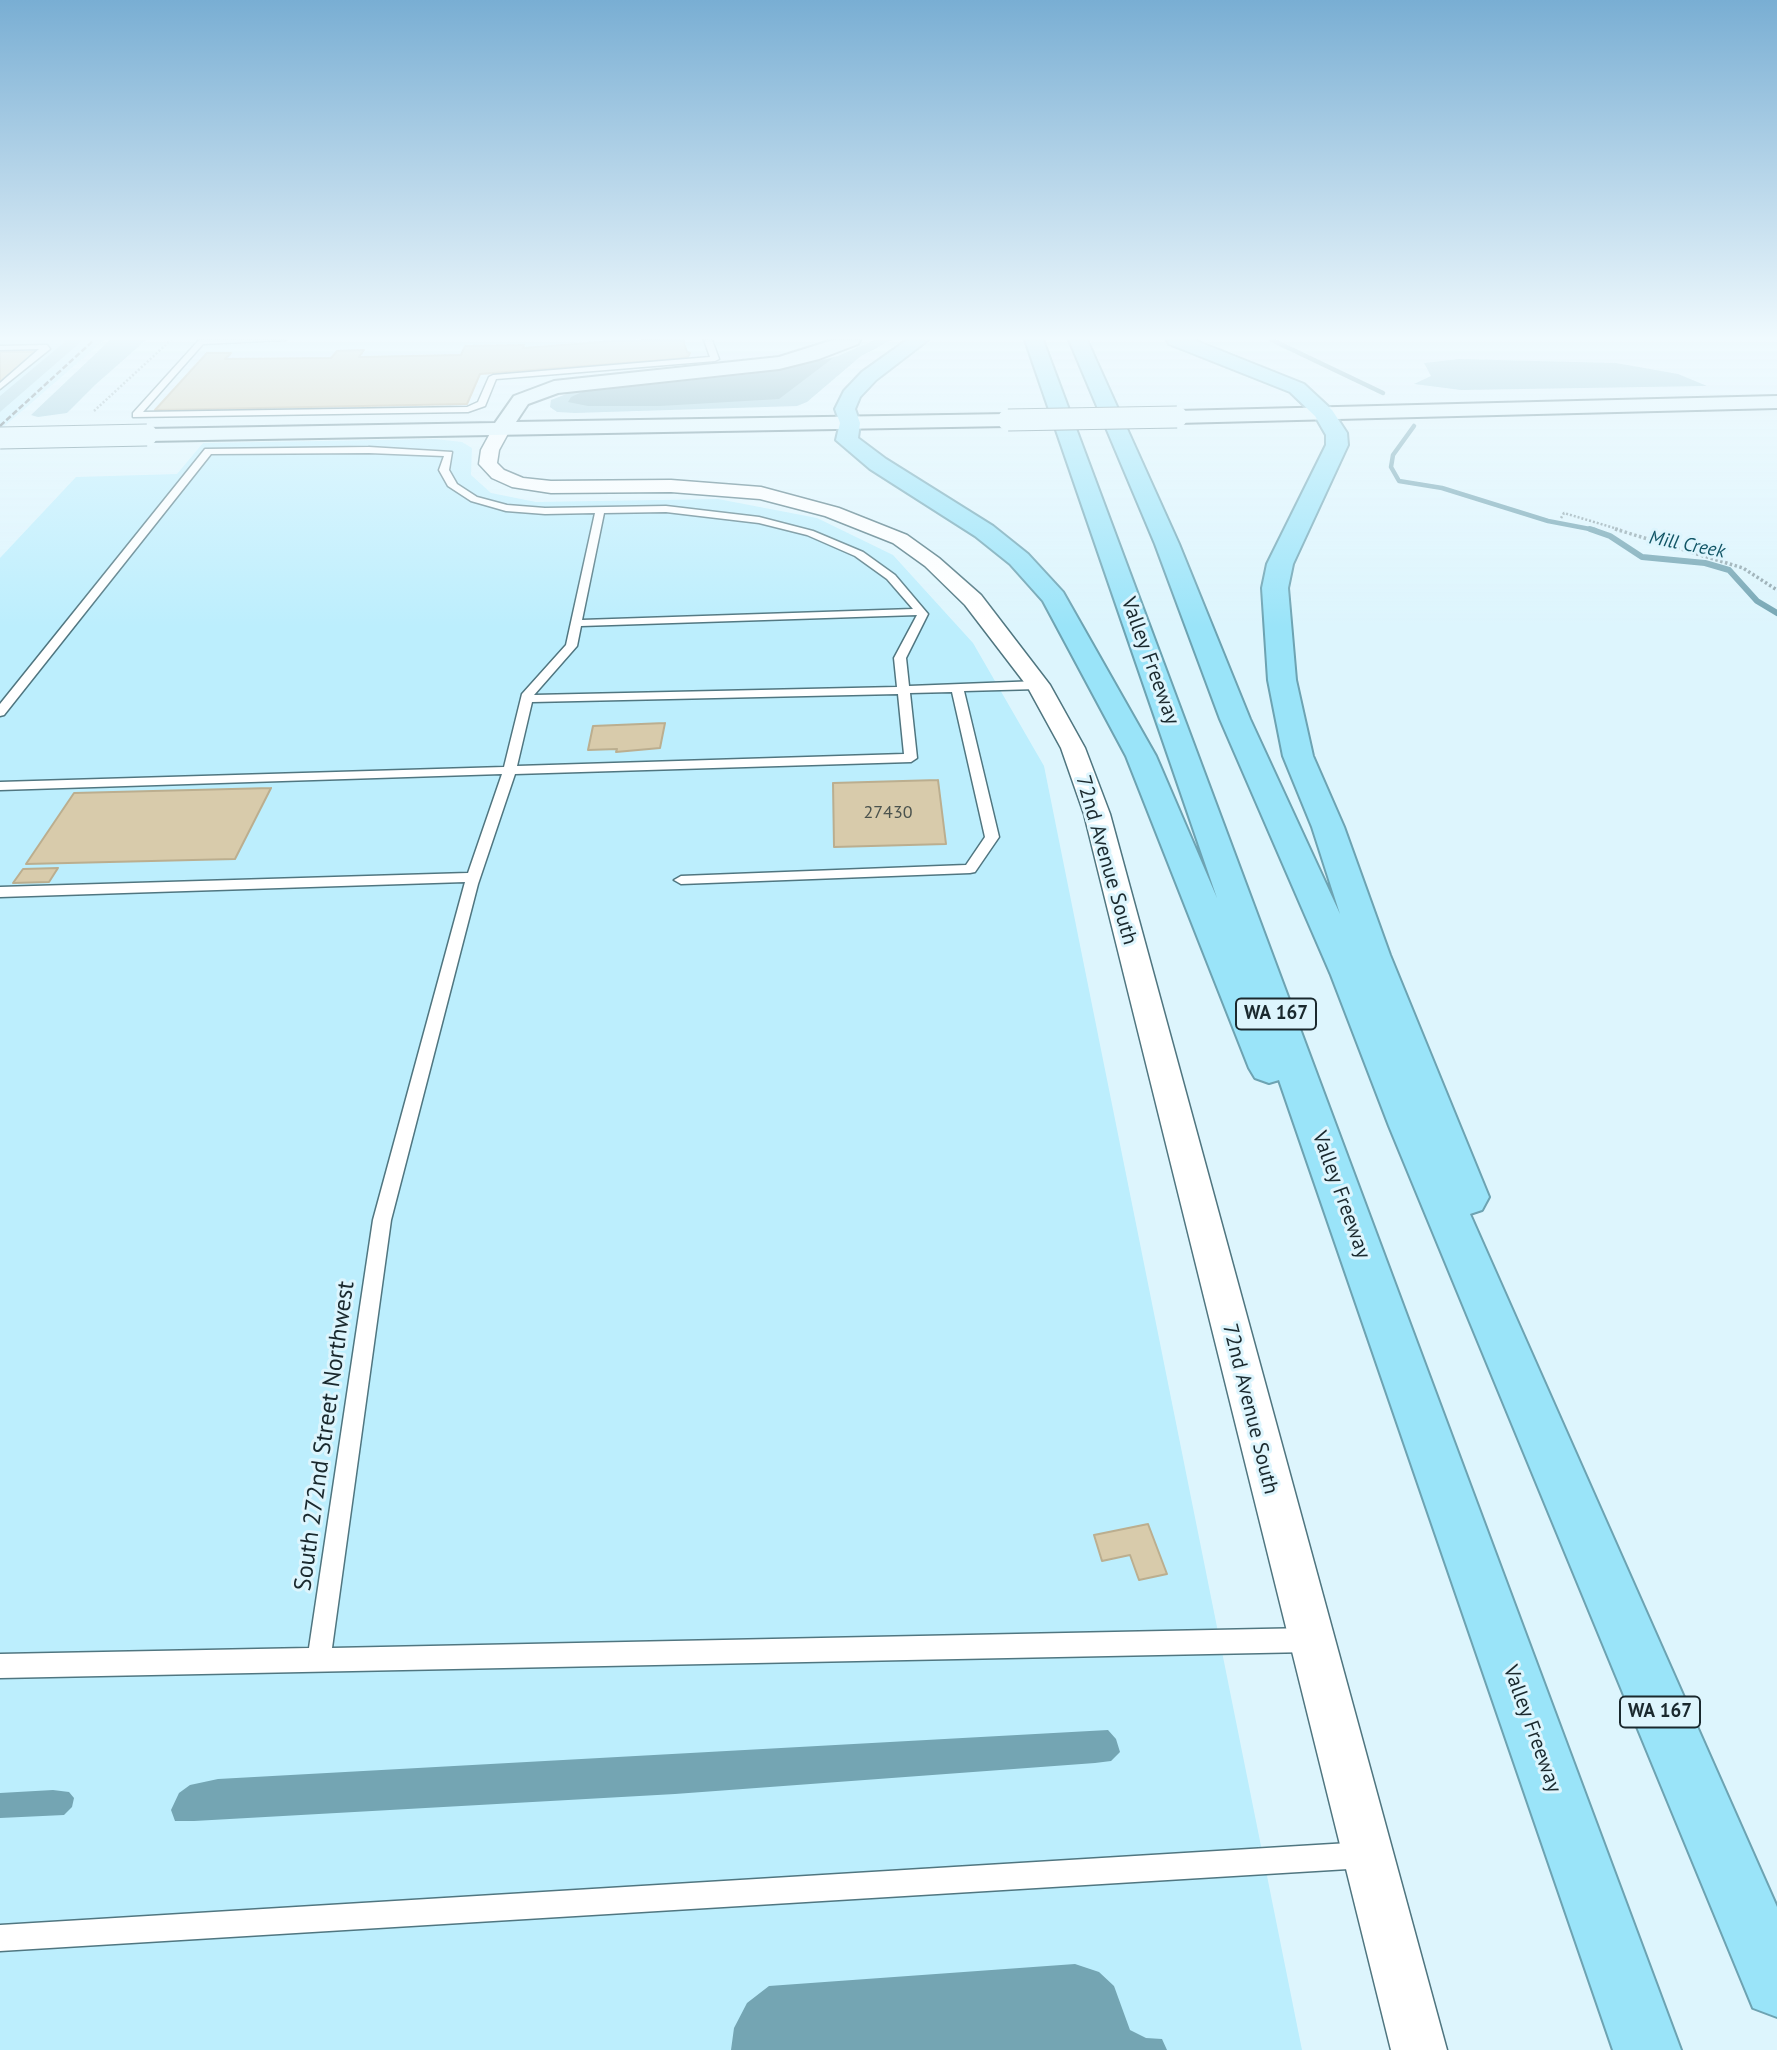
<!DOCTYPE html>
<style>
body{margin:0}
canvas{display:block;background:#ddf5fd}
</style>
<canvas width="1777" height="2050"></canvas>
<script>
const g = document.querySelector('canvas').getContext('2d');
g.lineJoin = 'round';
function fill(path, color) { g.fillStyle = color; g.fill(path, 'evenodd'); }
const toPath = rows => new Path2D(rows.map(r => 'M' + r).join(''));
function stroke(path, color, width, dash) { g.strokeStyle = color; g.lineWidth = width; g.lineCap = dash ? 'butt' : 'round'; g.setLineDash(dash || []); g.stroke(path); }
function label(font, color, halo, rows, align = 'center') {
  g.font = font + ' "PT Sans",sans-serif'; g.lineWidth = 6; g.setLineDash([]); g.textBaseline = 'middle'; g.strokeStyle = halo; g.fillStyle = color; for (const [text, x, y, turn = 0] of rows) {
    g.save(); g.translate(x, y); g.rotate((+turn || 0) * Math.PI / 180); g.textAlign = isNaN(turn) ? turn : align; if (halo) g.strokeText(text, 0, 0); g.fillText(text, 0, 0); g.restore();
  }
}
fill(toPath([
 [0,340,104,340,0,430],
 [435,439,462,442,472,448,471,475,491,493,536,502,718,499,817,518,893,555,973,643,1044,766,1302,2050,0,2050,0,558,76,477,177,474,203,443]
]), '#bceefd');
fill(toPath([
 [67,340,83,340,0,412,0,396],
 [110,340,146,340,95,385,67,413,38,417,31,415],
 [875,340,892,340,861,356,807,402,797,406,575,413,557,412,550,407,551,400,569,393,775,370,838,356],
 [1459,359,1616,363,1678,374,1707,386,1461,390,1414,384,1431,376,1424,363]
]), '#98c8d7');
fill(toPath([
 [833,358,779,399,660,406,588,406,568,402,571,397,582,392,751,374],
 [1108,1730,1116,1739,1120,1752,1111,1761,1095,1763,675,1794,194,1821,175,1821,171,1810,179,1793,190,1785,218,1779],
 [53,1790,69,1792,74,1798,72,1807,64,1815,0,1818,0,1793],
 [1075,1964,1099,1972,1114,1986,1130,2030,1146,2038,1162,2039,1167,2050,731,2050,734,2028,747,2003,769,1986]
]), '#74a5b3');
stroke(toPath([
 [1272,340,1383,393],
 [1414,426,1393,455,1391,467,1399,481,1442,488,1548,521,1595,530]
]), '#74a5b3', 4.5);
stroke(toPath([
 [1590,529,1610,536,1642,557,1705,563,1729,570,1757,601,1777,613]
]), '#74a5b3', 6);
const building = toPath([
 [683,340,687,352,690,353,688,357,676,359,480,374,467,404,155,410,207,353,231,353,225,359,331,358,337,351,364,350,359,357,461,355,465,346,524,345,523,348,615,341,683,340],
 [0,352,36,352,0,382,0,352],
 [665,723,660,748,616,752,617,749,588,750,593,726,665,723],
 [938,780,946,844,834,847,833,783,938,780],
 [271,788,235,859,26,864,74,793,271,788],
 [58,868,49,882,13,883,23,869,58,868],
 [1148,1524,1167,1574,1139,1580,1130,1555,1102,1561,1094,1535,1148,1524]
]);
fill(building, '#d8cbab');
stroke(building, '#bbae8f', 2);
const lane = toPath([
 [199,340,286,340,203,344,143,412,467,407,478,402,489,377,493,375,710,357,704,340,712,340,719,359,715,361,496,379,485,406,468,412,133,417,133,413,199,340],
 [47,345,50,349,0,389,0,383,39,349,0,350,0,346,47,345],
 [369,447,452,452,449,470,457,484,477,497,507,505,545,508,666,506,759,517,813,531,863,552,895,575,928,614,906,658,909,686,1038,681,1044,685,1038,689,964,691,999,837,975,872,970,873,681,884,674,880,681,876,966,865,985,837,952,692,910,693,917,758,911,762,515,774,478,884,391,1220,332,1648,1310,1628,1318,1632,1322,1640,1318,1648,1310,1652,0,1678,0,1654,309,1648,373,1220,465,882,0,897,0,887,468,873,502,774,0,790,0,782,504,767,522,694,566,645,595,513,545,514,506,511,471,501,448,486,439,470,444,456,369,453,211,454,4,715,0,716,0,704,205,449,369,447],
 [666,512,759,523,807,535,855,556,887,579,913,609,582,620,604,513,666,512],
 [917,615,894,658,897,687,534,695,577,646,581,626,917,615],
 [898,694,904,754,517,766,532,702,898,694],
 [1365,1842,1374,1846,1378,1855,1374,1864,1365,1868,0,1951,0,1925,1365,1842]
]);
const street = toPath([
 [502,423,511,428,499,450,497,463,504,470,523,478,551,481,671,480,761,487,839,508,907,535,939,558,981,595,1050,685,1085,748,1110,814,1447,2050,1391,2050,1084,814,1061,748,1027,686,965,605,925,566,893,543,825,516,760,499,671,492,551,493,512,487,492,478,479,464,481,450,493,428,502,423]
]);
const secondary = toPath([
 [833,340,860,340,858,344,819,359,779,369,558,393,528,404,516,422,1008,414,1015,416,1018,420,1015,424,1008,426,147,441,139,440,136,435,139,430,147,429,495,423,514,396,554,381,779,357,833,340],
 [1777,396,1777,408,1177,423,1170,421,1167,417,1170,413,1177,411,1777,396]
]);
const highway = toPath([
 [907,340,928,340,876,380,860,397,855,409,860,423,858,438,886,459,993,526,1028,554,1063,592,1156,756,1217,898,1025,340,1043,340,1681,2050,1613,2050,1279,1080,1269,1083,1255,1078,1249,1068,1126,756,1043,601,1010,564,975,536,870,469,836,440,840,423,835,409,844,391,862,372,907,340],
 [1069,340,1087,340,1179,544,1250,719,1340,914,1312,827,1283,756,1268,680,1262,588,1267,564,1326,445,1326,435,1315,416,1290,392,1169,344,1167,340,1194,340,1304,384,1332,410,1347,433,1348,445,1293,564,1288,588,1296,680,1313,756,1344,827,1390,955,1489,1197,1482,1210,1470,1214,1777,1907,1777,2017,1753,2008,1389,1126,1331,975,1220,719,1155,544,1069,340]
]);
stroke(lane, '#507680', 3);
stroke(street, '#507680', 3);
stroke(secondary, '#507680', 4);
stroke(highway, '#6da3b2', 4);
stroke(toPath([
 [94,411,171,340],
 [1561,518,1564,513,1621,530]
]), '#92a7ae', 2.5, [2, 2]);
stroke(toPath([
 [1615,529,1743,568,1777,590]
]), '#92a7ae', 3.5, [2.5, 2.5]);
fill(lane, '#fff');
fill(street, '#fff');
fill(secondary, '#e1f7fd');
fill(highway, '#9ae4f9');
stroke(toPath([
 [0,426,94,340]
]), '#4a5b61', 2.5, [6, 2.5]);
const secondaryBridge = toPath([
 [1008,420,1177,417],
 [0,438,147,435]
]);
stroke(secondaryBridge, '#507680', 23, []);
stroke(secondaryBridge, '#e1f7fd', 21);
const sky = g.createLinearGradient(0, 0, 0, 627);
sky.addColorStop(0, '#79aed3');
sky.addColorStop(0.54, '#f0fafe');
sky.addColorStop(1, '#f0fafe00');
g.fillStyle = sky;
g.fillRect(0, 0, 1777, 627);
label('18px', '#4a524d', null, [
 ["27430",888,813]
]);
label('italic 19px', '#125666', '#ddf5fd', [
 ["Mill Creek",1687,545,11]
]);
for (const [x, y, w] of [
 [1276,1014,80],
 [1660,1712,80]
]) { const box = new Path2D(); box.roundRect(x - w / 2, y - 15.5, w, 31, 5); g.fillStyle = '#ddf5fd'; g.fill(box); stroke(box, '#1a292e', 2); }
label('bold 19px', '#1a292e', null, [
 ["WA 167",1276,1014],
 ["WA 167",1660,1712]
]);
label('21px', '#1a292e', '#ddf5fd', [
 ["Valley Freeway",1150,661,70],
 ["72nd Avenue South",1106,860,74],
 ["Valley Freeway",1341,1195,70],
 ["72nd Avenue South",1250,1409,76],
 ["Valley Freeway",1532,1729,70]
]);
label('24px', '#1a292e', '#ddf5fd', [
 ["South 272nd Street Northwest",325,1436,-82]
]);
</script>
